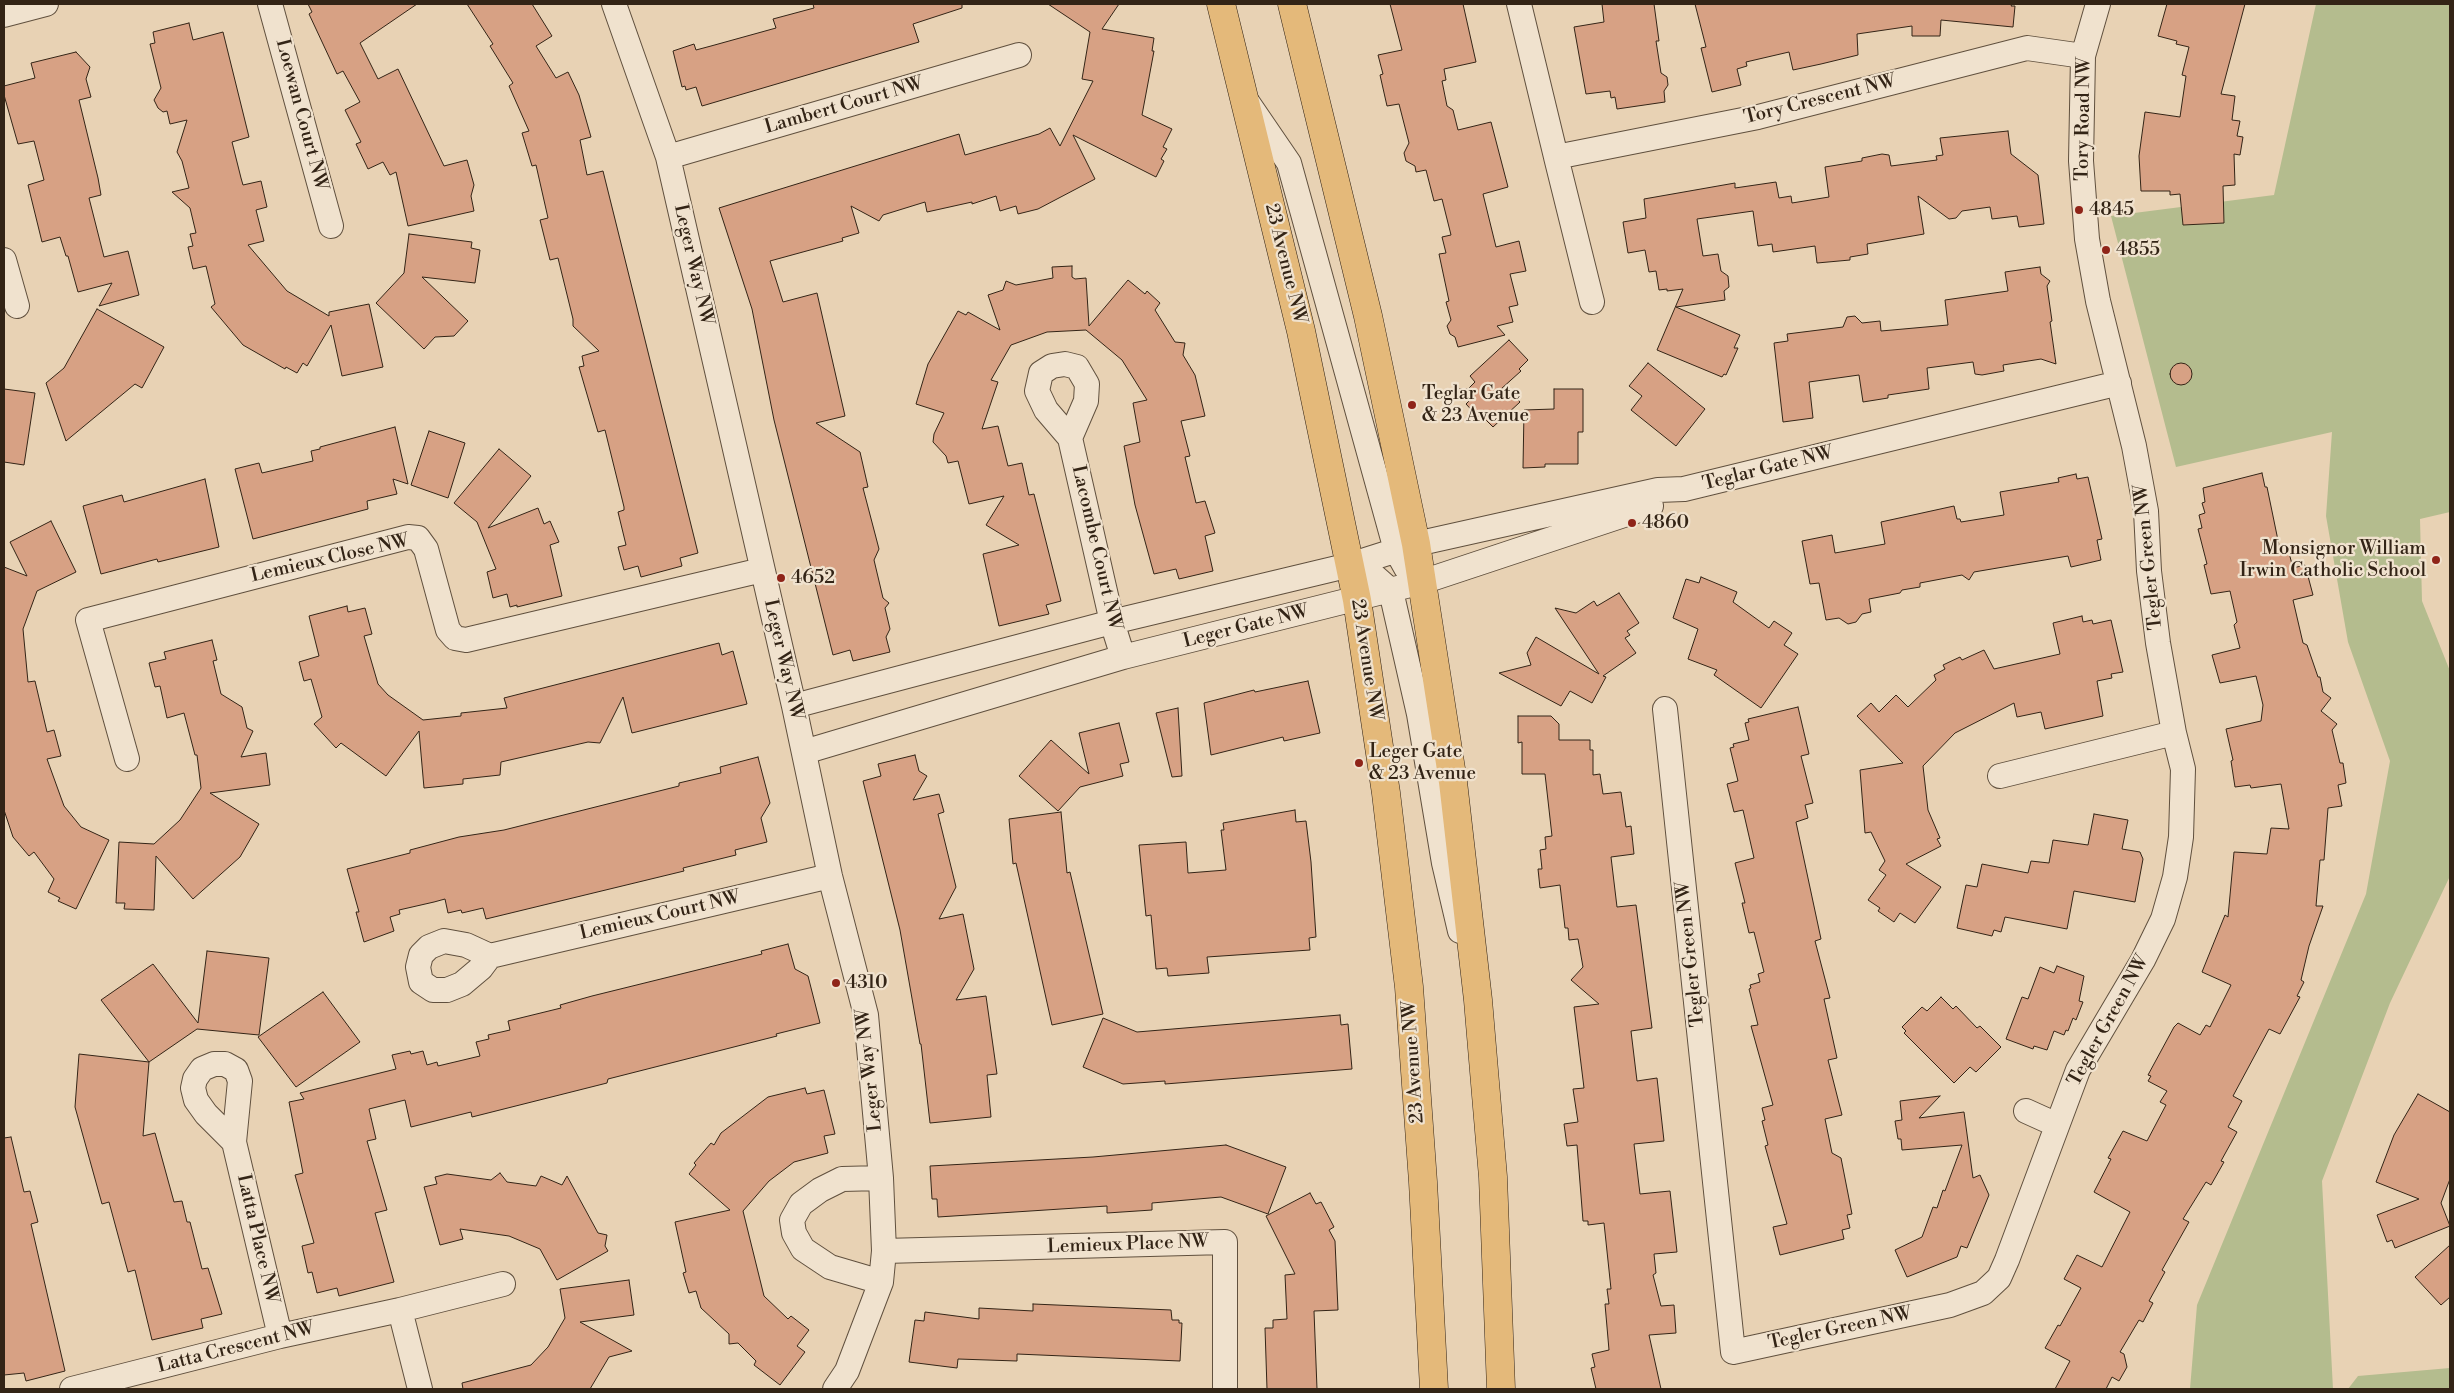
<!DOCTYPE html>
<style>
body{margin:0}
#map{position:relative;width:2454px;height:1393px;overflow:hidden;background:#e8d2b4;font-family:"Libre Bodoni",serif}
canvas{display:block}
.frame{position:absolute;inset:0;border:5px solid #332416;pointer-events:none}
</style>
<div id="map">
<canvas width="2454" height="1393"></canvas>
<div class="frame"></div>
</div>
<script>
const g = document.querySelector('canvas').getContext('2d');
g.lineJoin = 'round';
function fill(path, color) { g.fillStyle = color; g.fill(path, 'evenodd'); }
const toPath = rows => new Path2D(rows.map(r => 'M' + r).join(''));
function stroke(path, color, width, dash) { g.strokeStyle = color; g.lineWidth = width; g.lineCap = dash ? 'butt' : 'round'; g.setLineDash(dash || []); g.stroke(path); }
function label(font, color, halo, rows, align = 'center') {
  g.font = font + ' "Libre Bodoni",serif'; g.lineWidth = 4.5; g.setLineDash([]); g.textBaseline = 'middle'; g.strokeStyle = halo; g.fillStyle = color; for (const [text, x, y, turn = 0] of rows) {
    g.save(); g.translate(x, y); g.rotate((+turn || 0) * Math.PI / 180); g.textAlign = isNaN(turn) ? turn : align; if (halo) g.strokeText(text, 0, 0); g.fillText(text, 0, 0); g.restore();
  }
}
fill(toPath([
 [2316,4,2450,4,2450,512,2420,519,2422,601,2450,671,2450,876,2390,1003,2322,1181,2333,1389,2190,1389,2197,1305,2366,894,2390,761,2348,642,2326,516,2332,432,2176,467,2111,216,2274,195],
 [2450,1368,2450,1389,2348,1389,2358,1376]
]), '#b4bc8e');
const building = toPath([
 [308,4,417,4,360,43,378,79,398,69,444,166,467,160,474,185,471,196,474,211,408,226,396,172,390,175,383,162,368,169,356,144,361,142,345,110,360,102,343,71,337,74,309,14,312,12,308,4],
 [467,4,532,4,552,36,536,46,556,78,568,72,579,95,591,137,580,140,587,175,603,171,698,553,680,558,682,566,641,577,638,566,624,570,618,547,626,545,618,512,624,510,624,507,605,430,598,432,579,367,584,366,582,356,599,351,573,326,573,319,558,258,550,260,540,220,548,218,536,165,532,166,522,133,529,131,509,86,513,83,490,46,493,44,467,4],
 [813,4,962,4,962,8,913,24,919,42,702,106,696,87,686,90,685,86,682,87,673,51,694,44,696,50,711,46,776,28,773,19,814,8,813,4],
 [1048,4,1119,4,1102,29,1154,38,1152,51,1154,51,1142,115,1172,129,1163,147,1167,149,1161,159,1164,161,1156,177,1073,135,1095,179,1038,209,1018,214,1016,206,1000,211,996,196,972,204,972,202,927,212,925,202,883,215,879,221,851,206,859,233,842,238,843,241,770,261,783,302,817,293,845,416,816,423,860,452,868,487,863,488,879,549,874,560,883,598,889,603,885,608,890,629,886,637,890,652,853,661,850,650,833,655,774,420,752,309,719,208,959,134,965,155,1039,134,1050,128,1060,146,1093,81,1082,79,1090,32,1048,4],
 [1390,4,1463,4,1476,62,1444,69,1446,80,1442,81,1447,106,1453,110,1458,130,1491,122,1508,187,1483,194,1496,247,1519,241,1526,271,1510,274,1518,305,1509,307,1513,322,1497,326,1505,335,1458,347,1455,337,1450,334,1447,326,1451,320,1446,302,1449,301,1439,254,1446,253,1442,237,1451,235,1442,199,1434,201,1426,170,1416,172,1415,166,1406,161,1404,153,1409,143,1399,104,1387,106,1380,75,1383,74,1378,55,1402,50,1390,4],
 [1602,4,1654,4,1659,41,1656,41,1661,73,1667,77,1668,85,1664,91,1665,102,1617,109,1615,97,1611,98,1610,91,1586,94,1574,27,1604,22,1602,4],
 [1695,4,2012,4,2011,6,2015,6,2013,27,1941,20,1940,36,1912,36,1912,26,1857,34,1858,55,1821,64,1793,70,1789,52,1746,62,1747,66,1737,69,1741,85,1712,92,1701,48,1706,47,1695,4],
 [2167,4,2245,4,2221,94,2235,96,2232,120,2240,121,2237,136,2243,137,2240,155,2234,154,2235,185,2223,186,2224,223,2183,225,2180,194,2170,195,2170,191,2141,191,2139,156,2145,112,2180,117,2186,76,2182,75,2189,47,2176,44,2177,41,2158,36,2167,4],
 [189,23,193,40,223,32,249,137,232,142,241,178,243,185,261,181,267,207,256,210,264,241,248,245,287,291,329,316,329,312,369,304,383,367,342,376,331,325,307,366,303,363,297,373,286,367,285,369,243,345,211,307,215,304,206,266,193,269,188,247,193,246,190,234,196,233,190,208,172,192,189,188,182,161,177,152,187,120,170,124,167,111,163,112,158,108,154,100,161,88,150,44,155,43,153,32,189,23],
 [76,52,90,67,86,79,91,97,79,100,98,178,101,195,89,198,104,257,128,251,139,295,99,306,112,283,78,292,68,256,66,256,60,237,42,242,28,185,44,180,34,141,18,144,4,95,4,86,35,78,31,63,76,52],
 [2008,131,2011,154,2038,175,2044,224,2019,227,2017,216,1992,219,1990,207,1962,211,1956,218,1949,219,1918,196,1924,234,1867,244,1868,254,1850,257,1850,260,1817,263,1815,246,1773,252,1772,244,1758,246,1753,211,1697,219,1703,256,1718,254,1721,271,1728,276,1729,287,1724,291,1725,300,1676,307,1740,335,1734,348,1738,348,1726,375,1724,374,1722,377,1657,350,1683,289,1667,291,1667,289,1659,290,1656,271,1649,272,1645,250,1628,253,1623,222,1646,218,1644,199,1735,183,1735,188,1776,182,1779,198,1791,196,1792,203,1829,197,1825,167,1862,161,1862,158,1882,154,1889,155,1891,166,1937,160,1936,156,1943,155,1940,138,2008,131],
 [409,234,472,242,471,248,480,250,475,283,422,277,468,321,454,336,435,337,424,349,376,303,404,273,409,234],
 [1072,266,1072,277,1075,279,1086,278,1089,326,1128,280,1145,294,1147,291,1160,303,1155,310,1175,342,1185,343,1183,355,1195,375,1205,416,1181,421,1190,456,1185,457,1196,503,1205,501,1215,533,1205,536,1213,571,1179,579,1176,569,1154,574,1135,505,1124,446,1140,442,1133,403,1147,400,1122,360,1086,330,1047,332,1011,345,991,380,998,382,982,429,998,426,1008,466,1022,463,1029,495,1034,494,1061,601,1046,605,1049,614,999,626,983,554,1019,545,986,525,1004,496,969,504,958,461,948,463,946,456,933,442,934,434,944,413,916,404,928,364,958,311,966,315,968,312,1000,330,988,295,1003,290,1006,281,1016,285,1053,278,1052,267,1072,266],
 [2040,267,2041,274,2050,281,2047,286,2052,321,2050,322,2056,364,2041,359,2003,365,2004,371,1982,375,1975,374,1973,362,1927,368,1929,389,1888,395,1888,398,1863,402,1859,375,1809,382,1813,418,1783,422,1774,343,1788,341,1787,334,1843,327,1847,317,1855,316,1862,323,1880,321,1881,331,1948,325,1945,300,2008,291,2005,272,2040,267],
 [97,309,164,347,142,388,135,384,66,441,46,383,64,368,97,309],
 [1509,340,1528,360,1519,369,1521,371,1501,389,1508,389,1520,402,1493,427,1481,415,1478,417,1466,404,1469,401,1458,389,1468,389,1475,382,1470,376,1509,340],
 [1648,363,1705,409,1676,446,1631,410,1642,396,1629,386,1648,363],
 '2170 374a11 11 0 1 1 22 0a11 11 0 1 1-22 0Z',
 [4,389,35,393,24,465,4,462,4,389],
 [1554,389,1583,389,1583,432,1578,432,1578,464,1545,464,1545,467,1523,468,1524,410,1554,409,1554,389],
 [395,427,408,484,393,479,397,494,367,501,368,509,253,539,235,469,259,463,262,473,313,461,311,451,320,449,320,447,395,427],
 [429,431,465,443,448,498,411,485,429,431],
 [499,449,531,476,488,528,538,508,544,524,550,521,559,542,550,545,562,596,517,607,517,605,510,607,507,594,493,598,487,572,496,569,477,522,454,503,499,449],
 [2262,473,2265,487,2267,487,2280,550,2288,549,2293,568,2305,565,2313,595,2293,600,2303,643,2307,645,2318,677,2320,677,2323,692,2331,698,2321,711,2337,724,2332,730,2340,763,2343,763,2346,783,2338,785,2342,806,2328,808,2324,860,2320,860,2316,906,2323,906,2309,946,2301,980,2304,982,2297,996,2300,997,2280,1034,2269,1029,2233,1096,2242,1101,2228,1127,2237,1132,2221,1161,2224,1162,2211,1185,2206,1182,2183,1219,2189,1222,2162,1270,2165,1272,2149,1301,2153,1303,2143,1322,2139,1320,2120,1352,2124,1354,2127,1367,2119,1381,2112,1377,2106,1389,2055,1389,2070,1361,2045,1348,2058,1325,2060,1326,2081,1288,2064,1279,2077,1255,2102,1267,2130,1212,2094,1192,2111,1159,2108,1158,2123,1131,2147,1141,2166,1105,2160,1102,2167,1091,2148,1081,2151,1076,2148,1075,2174,1027,2178,1023,2200,1035,2206,1025,2210,1027,2231,985,2202,972,2225,915,2228,917,2234,852,2267,854,2271,828,2289,829,2281,784,2251,788,2250,785,2235,787,2231,761,2233,760,2226,729,2261,721,2263,705,2256,676,2220,683,2212,655,2240,648,2234,625,2237,622,2230,591,2211,594,2204,565,2207,564,2198,529,2202,528,2199,515,2205,513,2202,503,2205,502,2203,488,2262,473],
 [2076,474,2077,479,2088,477,2102,539,2097,540,2101,560,2071,567,2068,556,1974,572,1969,580,1962,575,1920,583,1920,587,1902,590,1900,593,1869,599,1871,612,1862,614,1856,622,1848,624,1839,618,1826,620,1819,583,1810,584,1802,541,1832,535,1835,553,1885,544,1881,522,1954,506,1957,519,1960,519,1961,522,2004,515,2000,492,2059,482,2058,478,2076,474],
 [205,479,219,547,158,562,157,559,101,574,83,506,122,495,124,502,205,479],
 [51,521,76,572,37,591,23,629,28,682,35,681,47,732,54,730,61,756,47,759,64,806,81,827,109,840,76,909,58,901,60,898,48,892,54,879,34,852,29,856,13,837,4,810,4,567,27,576,10,542,51,521],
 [1701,577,1737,592,1733,602,1769,628,1774,621,1792,633,1784,645,1798,654,1761,708,1714,675,1717,670,1688,659,1698,629,1673,618,1686,579,1699,583,1701,577],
 [1619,593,1639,623,1627,631,1630,635,1625,638,1636,653,1603,676,1606,677,1592,703,1570,691,1561,706,1499,673,1531,665,1527,653,1536,637,1599,674,1555,608,1576,613,1594,601,1597,606,1619,593],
 [347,606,348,612,365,608,372,634,364,636,378,684,388,695,423,720,461,716,461,713,507,708,504,698,719,643,722,655,733,651,747,704,632,733,623,697,600,743,588,742,501,762,500,775,463,779,463,784,424,788,419,731,386,776,341,743,336,748,314,724,322,717,311,679,304,681,299,662,319,656,309,616,347,606],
 [2082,616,2083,622,2092,620,2093,624,2111,620,2123,672,2111,674,2112,678,2097,681,2103,716,2045,729,2041,712,2017,717,2014,703,1955,733,1923,766,1928,810,1940,838,1937,839,1941,846,1906,864,1941,887,1915,923,1900,913,1894,922,1878,911,1880,908,1868,900,1886,875,1879,870,1885,861,1871,832,1865,833,1860,770,1903,763,1857,716,1871,703,1879,712,1896,695,1908,707,1936,680,1934,675,1945,669,1943,665,1960,657,1962,660,1984,650,1994,669,2060,654,2053,623,2082,616],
 [212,640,217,660,213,661,221,694,242,707,247,728,253,731,241,757,266,753,270,785,210,793,259,824,240,857,193,899,156,856,154,910,124,909,125,903,116,903,119,842,154,844,180,820,201,788,197,755,195,755,184,713,167,718,160,686,155,687,149,663,166,659,164,652,212,640],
 [1308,681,1320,733,1284,741,1283,737,1211,755,1204,703,1254,690,1255,692,1308,681],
 [1798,707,1809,754,1801,756,1813,803,1805,805,1808,818,1796,822,1821,939,1815,941,1830,998,1824,999,1837,1058,1828,1060,1842,1115,1825,1119,1832,1153,1841,1158,1852,1214,1847,1215,1850,1228,1842,1230,1844,1239,1780,1255,1773,1227,1787,1224,1765,1146,1768,1145,1762,1121,1765,1120,1762,1108,1773,1105,1751,1026,1758,1025,1749,989,1751,988,1750,985,1760,982,1758,974,1764,972,1754,932,1749,933,1742,903,1745,903,1735,863,1754,858,1743,810,1734,812,1727,784,1738,781,1730,748,1734,747,1733,744,1749,740,1745,723,1749,722,1748,719,1798,707],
 [1178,708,1182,776,1172,777,1156,713,1178,708],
 [1518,716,1551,716,1559,724,1559,740,1590,740,1590,750,1593,750,1593,775,1600,774,1603,794,1621,792,1626,827,1631,826,1634,854,1611,857,1617,907,1636,905,1652,1028,1631,1031,1637,1081,1657,1078,1664,1141,1634,1144,1640,1194,1670,1191,1677,1252,1654,1254,1656,1273,1653,1275,1661,1306,1674,1305,1676,1333,1649,1335,1661,1389,1596,1389,1591,1368,1595,1367,1592,1354,1609,1350,1605,1304,1609,1304,1607,1289,1611,1289,1604,1223,1588,1225,1588,1221,1583,1221,1577,1145,1567,1146,1564,1124,1578,1122,1573,1089,1584,1088,1574,1007,1599,1004,1571,980,1583,967,1578,939,1569,940,1568,928,1565,928,1560,885,1540,888,1538,869,1542,869,1540,850,1546,849,1545,837,1552,836,1545,774,1522,774,1522,742,1518,743,1518,716],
 [1119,723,1129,762,1120,764,1123,776,1080,787,1058,811,1019,776,1051,740,1089,774,1079,733,1119,723],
 [915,755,919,771,927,776,913,800,939,794,944,812,938,814,956,887,939,919,963,914,974,969,956,1000,986,996,997,1074,987,1075,991,1117,930,1123,921,1044,920,1044,900,930,863,781,881,776,878,764,915,755],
 [758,757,770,803,761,818,767,842,735,850,736,855,683,868,684,871,486,919,483,908,462,913,461,910,448,913,445,899,434,902,399,910,400,914,390,917,394,931,364,942,356,912,359,912,347,869,410,853,410,850,459,837,504,830,679,786,679,783,721,773,720,767,758,757],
 [1295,810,1296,822,1306,821,1311,862,1316,937,1309,938,1310,950,1207,957,1209,973,1168,976,1167,968,1156,969,1151,915,1146,916,1139,845,1186,842,1188,873,1226,870,1221,830,1224,830,1223,823,1295,810],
 [1061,812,1067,873,1070,872,1103,1014,1052,1025,1016,863,1013,864,1009,819,1061,812],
 [2094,814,2128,820,2122,849,2140,852,2143,859,2135,902,2074,891,2067,929,2005,917,2001,932,1994,930,1992,936,1957,928,1966,885,1977,887,1982,864,2028,873,2031,861,2049,863,2053,840,2088,845,2094,814],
 [788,944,795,969,808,976,820,1023,776,1034,777,1036,608,1079,607,1083,472,1117,471,1112,411,1127,405,1100,369,1109,376,1139,367,1141,387,1210,375,1213,394,1282,339,1296,337,1288,317,1293,312,1272,308,1273,302,1246,314,1243,295,1175,303,1173,289,1102,304,1099,300,1093,396,1069,392,1055,410,1051,411,1054,423,1051,427,1065,437,1062,438,1066,480,1056,476,1042,489,1039,488,1035,510,1030,508,1021,561,1008,560,1005,592,996,762,954,761,951,788,944],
 [207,951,269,958,259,1035,197,1029,149,1062,143,1136,155,1133,174,1202,182,1201,187,1222,190,1222,202,1269,208,1268,222,1314,201,1319,203,1328,152,1340,135,1270,128,1272,109,1202,102,1204,75,1107,79,1054,149,1062,101,1000,153,964,198,1023,207,951],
 [2057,966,2084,976,2079,1001,2083,1002,2076,1020,2073,1018,2068,1031,2066,1030,2064,1035,2054,1031,2047,1050,2034,1046,2033,1049,2006,1039,2022,997,2028,999,2040,967,2054,973,2057,966],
 [323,992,360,1042,296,1087,258,1037,323,992],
 [1941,997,1953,1009,1956,1006,1977,1028,1980,1026,2001,1047,1976,1072,1970,1067,1954,1083,1904,1033,1906,1031,1902,1027,1922,1007,1927,1011,1941,997],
 [1340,1015,1341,1025,1348,1024,1352,1069,1165,1084,1165,1081,1123,1084,1083,1067,1103,1018,1137,1032,1340,1015],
 [805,1088,807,1094,824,1090,835,1134,824,1136,828,1153,794,1162,769,1181,743,1211,764,1296,788,1319,791,1316,809,1330,797,1346,805,1352,780,1385,754,1365,756,1361,738,1343,729,1344,729,1334,701,1308,696,1291,689,1293,683,1273,686,1272,675,1222,730,1210,689,1174,696,1165,694,1163,711,1143,714,1145,721,1133,768,1097,805,1088],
 [2418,1094,2450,1112,2450,1179,2441,1203,2450,1226,2395,1248,2392,1240,2387,1242,2377,1215,2419,1199,2376,1182,2394,1135,2418,1094],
 [1940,1096,1919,1118,1964,1112,1973,1178,1980,1175,1989,1195,1967,1248,1961,1246,1957,1257,1907,1277,1895,1250,1922,1237,1933,1207,1937,1208,1943,1190,1945,1191,1962,1145,1902,1150,1901,1139,1898,1139,1895,1121,1902,1120,1900,1101,1940,1096],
 [11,1137,24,1192,30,1191,38,1222,31,1224,65,1371,26,1381,24,1373,4,1375,4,1138,11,1137],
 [1226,1145,1286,1167,1268,1214,1221,1197,1152,1203,1152,1210,1107,1213,1107,1206,938,1217,937,1199,932,1199,930,1166,1093,1157,1226,1145],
 [500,1173,507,1182,536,1186,541,1176,562,1185,567,1176,598,1233,607,1235,605,1246,608,1251,557,1280,540,1249,509,1236,460,1229,463,1239,440,1245,424,1187,437,1184,435,1177,447,1174,491,1180,500,1173],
 [1310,1193,1316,1204,1321,1202,1334,1227,1329,1230,1335,1241,1338,1310,1314,1311,1317,1389,1267,1389,1265,1328,1273,1328,1273,1320,1287,1319,1285,1275,1295,1274,1266,1216,1310,1193],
 [2450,1245,2450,1297,2441,1305,2415,1277,2450,1245],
 [629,1280,634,1315,580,1322,632,1351,609,1357,590,1389,463,1389,462,1383,531,1365,548,1347,565,1318,560,1289,629,1280],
 [1033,1304,1171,1310,1172,1320,1179,1320,1179,1323,1182,1323,1180,1361,1017,1354,1017,1361,958,1359,957,1368,909,1362,915,1320,924,1321,925,1312,979,1319,979,1308,1033,1311,1033,1304]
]);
fill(building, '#d7a184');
stroke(building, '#332416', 1);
const minor = toPath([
 [270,4,331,226],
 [614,4,668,157,794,706,830,876,866,1015,881,1178,884,1251,881,1282,847,1371,835,1389],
 [1519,4,1556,157,1758,117,2027,48,2083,56],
 [4,15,46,4],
 [1248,103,1289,163,1396,550,1406,568,1422,582],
 [668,157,1019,55],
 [1556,157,1592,302],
 [4,260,17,306],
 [1070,438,1046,410,1037,391,1041,373,1052,366,1065,364,1077,367,1087,384,1086,401,1070,438,1112,622,1123,657],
 [1350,565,1373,575,1391,591,1419,714,1444,863,1460,931],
 [794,706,1112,622,1350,565,1416,544,1658,490,1684,489,2119,383],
 [1665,709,1733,1352,1950,1305,1983,1293,1999,1278,2007,1260,2078,1070,2143,960,2163,919,2175,877,2181,837,2183,769,2174,733,2158,643,2149,571,2146,511,2134,446,2098,301,2087,239,2081,161,2083,56,2098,4],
 [804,752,1123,657,1422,582,1651,506],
 [127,759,88,620,408,537,418,538,426,549,448,630,455,638,466,640,762,570],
 [2000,776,2174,733],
 [490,956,481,968,462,984,447,990,433,990,421,982,418,967,421,955,429,947,444,941,466,945,490,956,830,876],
 [2026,1111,2057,1125],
 [234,1142,240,1081,236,1070,225,1064,214,1064,202,1069,195,1079,193,1088,196,1100,206,1114,234,1142,280,1336],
 [884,1251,1225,1242,1225,1389],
 [881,1282,830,1267,803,1249,794,1233,792,1220,801,1204,820,1190,842,1179,881,1178],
 [400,1310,503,1284],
 [72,1389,280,1336,400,1310,420,1389]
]);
const major = toPath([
 [1221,4,1301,331,1357,600,1386,793,1409,987,1423,1182,1434,1389],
 [1292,4,1368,316,1416,544,1453,782,1478,1000,1493,1177,1501,1389]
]);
stroke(minor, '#60503e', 26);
stroke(major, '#332416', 29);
stroke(minor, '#f0e2ce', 24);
stroke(major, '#e4b97a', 28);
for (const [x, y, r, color] of [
 [2079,210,5,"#8f2418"],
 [2106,250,5,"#8f2418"],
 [1412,405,5,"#8f2418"],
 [1632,523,5,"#8f2418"],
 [2436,560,5,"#8f2418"],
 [781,578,5,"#8f2418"],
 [1359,763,5,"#8f2418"],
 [836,983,5,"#8f2418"]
]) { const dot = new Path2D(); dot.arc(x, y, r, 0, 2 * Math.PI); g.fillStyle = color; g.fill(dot); stroke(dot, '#f0e2ce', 2); }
label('19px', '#332416', '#f0e2ce', [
 ["Tory Crescent NW",1820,100,-14],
 ["Lambert Court NW",844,106,-16],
 ["Loewan Court NW",301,115,75],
 ["Tory Road NW",2084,119,-89],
 ["23 Avenue NW",1285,264,76],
 ["Leger Way NW",693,265,77],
 ["Teglar Gate NW",1768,469,-14],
 ["Lacombe Court NW",1096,548,77],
 ["Tegler Green NW",2149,557,-96],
 ["Lemieux Close NW",330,559,-13],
 ["Leger Gate NW",1246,627,-14],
 ["Leger Way NW",783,660,77],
 ["23 Avenue NW",1366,660,81],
 ["Lemieux Court NW",660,916,-13],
 ["Tegler Green NW",1691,954,-96],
 ["Tegler Green NW",2109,1021,-61],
 ["23 Avenue NW",1414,1062,-94],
 ["Leger Way NW",870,1070,-96],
 ["Latta Place NW",257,1239,77],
 ["Lemieux Place NW",1128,1245,-2],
 ["Tegler Green NW",1840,1329,-12],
 ["Latta Crescent NW",236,1348,-14]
]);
label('19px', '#332416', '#f0e2ce', [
 ["4845",2089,210],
 ["4855",2116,250],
 ["Teglar Gate",1422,394],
 ["& 23 Avenue",1422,416],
 ["4860",1642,523],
 ["Monsignor William",2426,549,"right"],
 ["Irwin Catholic School",2426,571,"right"],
 ["4652",791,578],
 ["Leger Gate",1369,752],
 ["& 23 Avenue",1369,774],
 ["4310",846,983]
], 'left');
</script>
